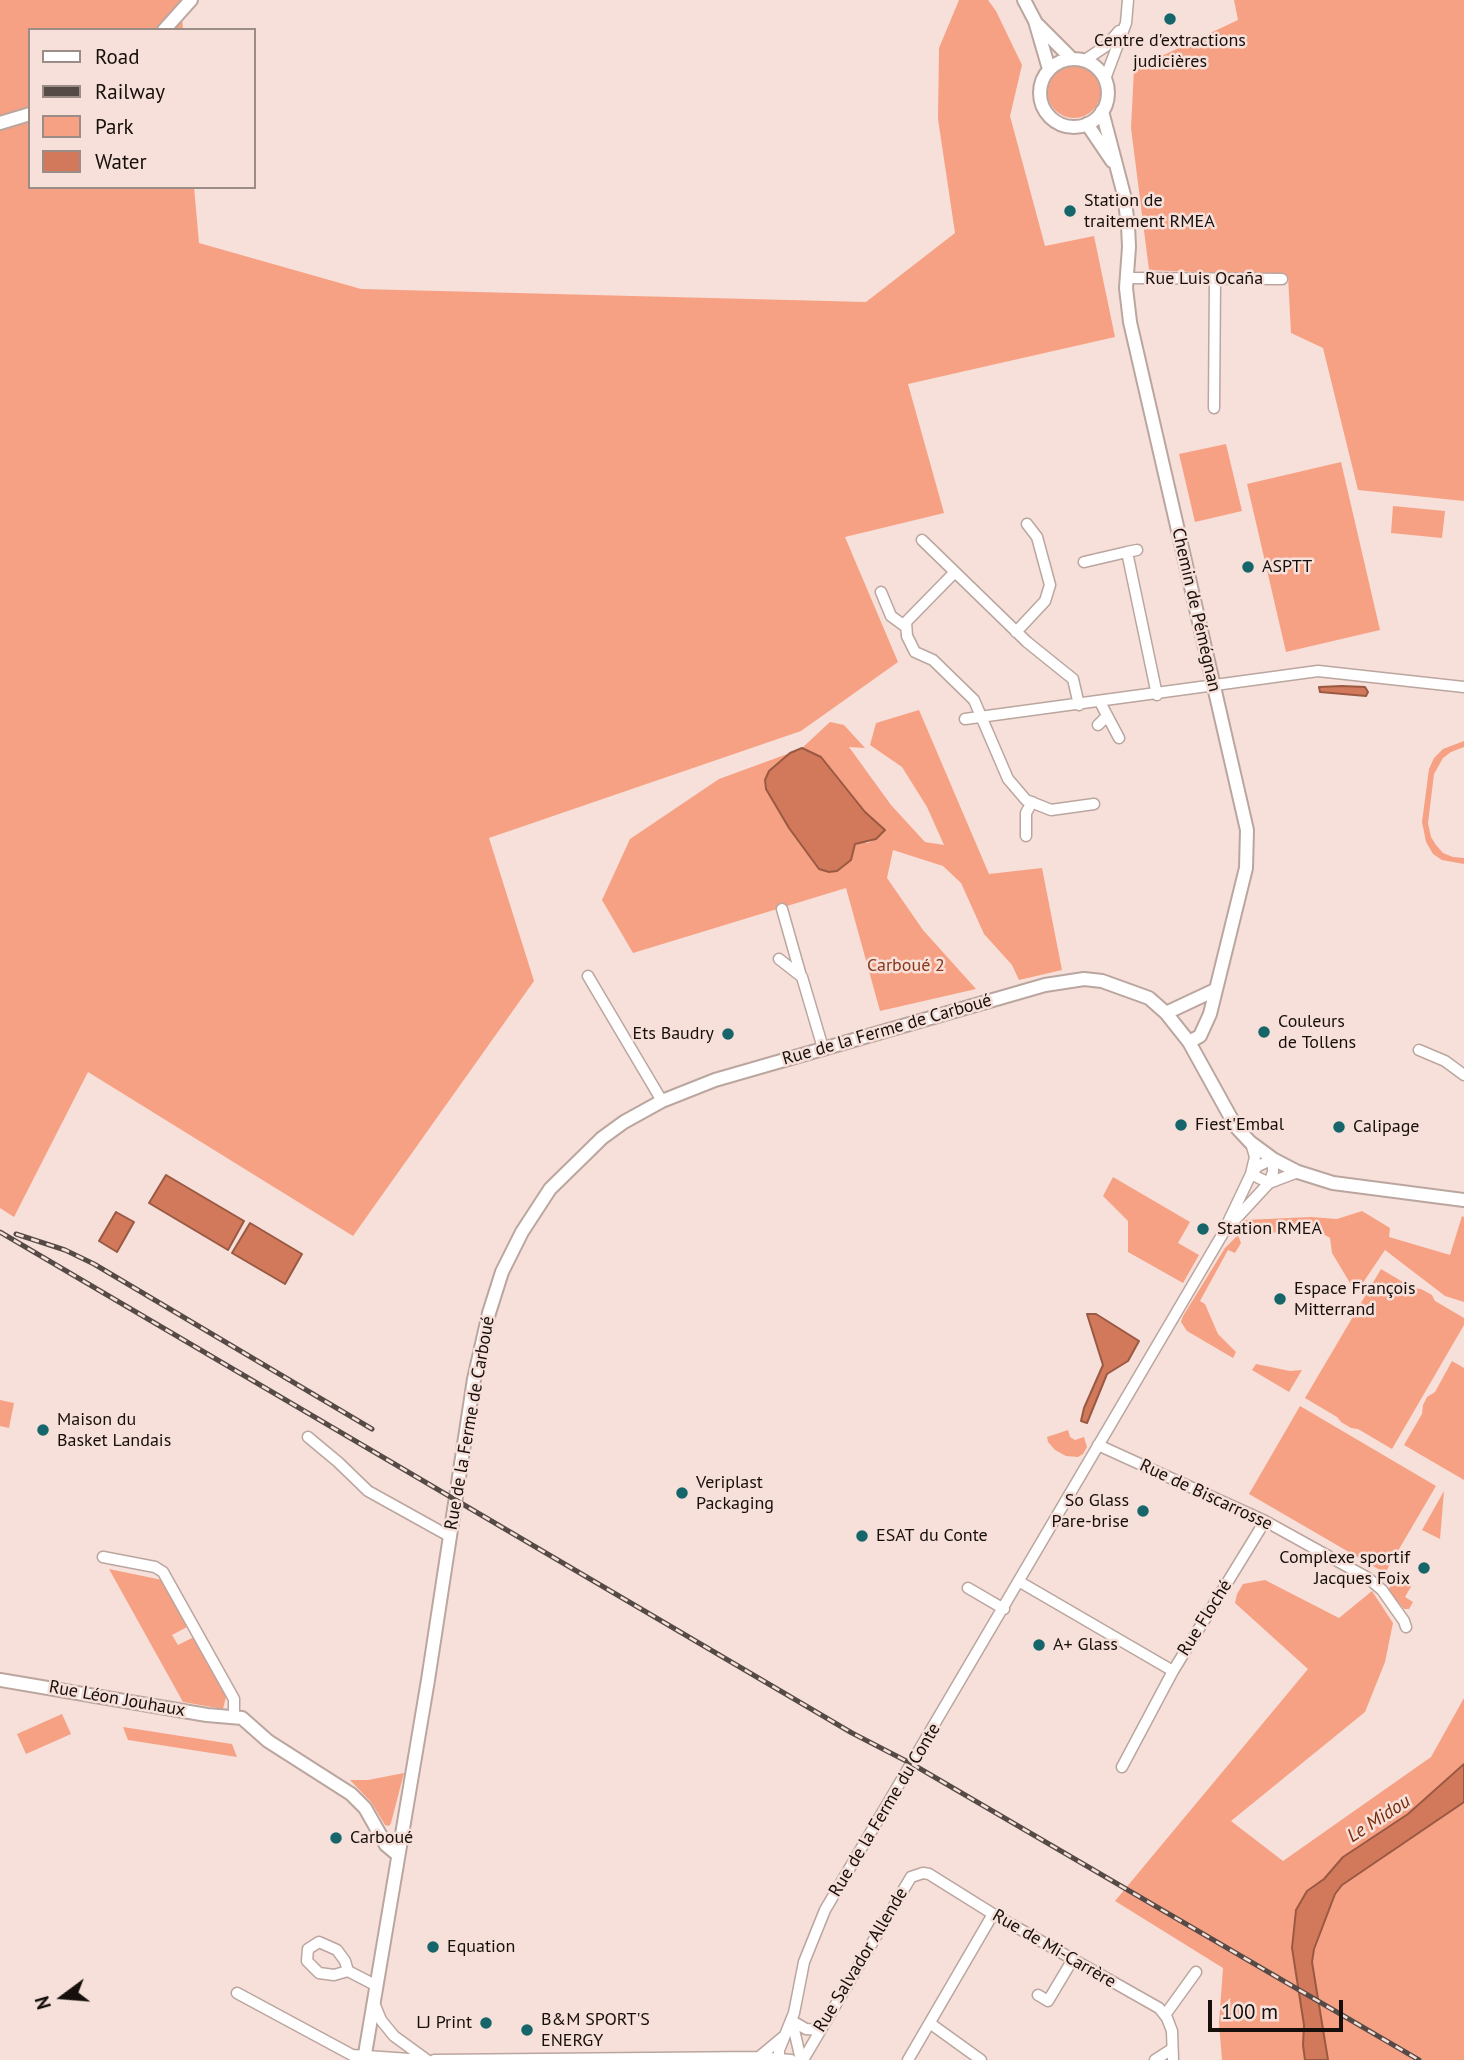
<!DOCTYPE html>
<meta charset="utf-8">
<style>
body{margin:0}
#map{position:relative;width:1464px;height:2060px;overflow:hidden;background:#f6e0d9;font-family:"PT Sans",sans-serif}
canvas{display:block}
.legend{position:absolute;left:28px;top:28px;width:228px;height:161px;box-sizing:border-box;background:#f6e0d9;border:2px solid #9c8c87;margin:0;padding:9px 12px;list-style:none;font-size:21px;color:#160f0c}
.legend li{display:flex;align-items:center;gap:14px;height:35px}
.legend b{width:35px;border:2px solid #9c8c87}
.north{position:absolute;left:28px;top:1962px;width:70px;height:70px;-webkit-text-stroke:5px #f6e0d9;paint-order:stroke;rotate:254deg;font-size:19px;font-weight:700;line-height:28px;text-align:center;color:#160f0c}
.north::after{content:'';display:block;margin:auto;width:24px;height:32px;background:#160f0c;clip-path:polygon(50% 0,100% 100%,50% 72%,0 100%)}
.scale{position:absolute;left:1208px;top:2000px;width:135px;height:32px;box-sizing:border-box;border:4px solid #160f0c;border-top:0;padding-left:9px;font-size:21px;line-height:24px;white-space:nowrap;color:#160f0c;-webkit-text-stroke:5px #f6e0d9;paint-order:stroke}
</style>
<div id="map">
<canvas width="1464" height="2060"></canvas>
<ul class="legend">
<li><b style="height:9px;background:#fff"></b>Road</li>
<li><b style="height:9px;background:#554a46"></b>Railway</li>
<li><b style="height:19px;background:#f7a184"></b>Park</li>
<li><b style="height:19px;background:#d2795b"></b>Water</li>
</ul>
<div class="north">N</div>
<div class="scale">100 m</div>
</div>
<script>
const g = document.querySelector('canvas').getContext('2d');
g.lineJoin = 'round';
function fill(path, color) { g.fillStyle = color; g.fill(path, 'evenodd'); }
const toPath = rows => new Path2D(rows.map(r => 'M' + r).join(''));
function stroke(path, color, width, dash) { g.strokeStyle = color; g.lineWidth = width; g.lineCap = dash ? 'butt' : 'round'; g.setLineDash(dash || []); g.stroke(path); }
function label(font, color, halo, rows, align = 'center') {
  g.font = font + ' "PT Sans",sans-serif'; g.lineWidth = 5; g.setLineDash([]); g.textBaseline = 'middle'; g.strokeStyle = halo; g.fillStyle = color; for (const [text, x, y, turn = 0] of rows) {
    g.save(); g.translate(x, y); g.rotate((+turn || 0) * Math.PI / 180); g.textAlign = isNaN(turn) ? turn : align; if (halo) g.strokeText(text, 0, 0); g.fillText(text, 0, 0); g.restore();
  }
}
fill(toPath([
 [0,0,181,0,183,30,30,30,30,187,194,187,199,243,361,289,866,302,955,233,938,119,939,48,959,0,988,0,996,11,1022,65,1010,116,1045,246,1094,236,1115,337,908,384,944,513,845,537,898,662,801,731,489,838,534,981,353,1236,88,1072,14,1217,0,1208],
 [1234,0,1464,0,1464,501,1358,490,1323,348,1291,333,1288,276,1149,270,1131,128,1134,69,1238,20],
 '1047 91a27 27 0 1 1 54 0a27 27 0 1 1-54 0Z',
 [1226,444,1242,511,1195,522,1179,454],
 [1341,462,1380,630,1286,652,1247,484],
 [1393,506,1445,511,1442,538,1391,533],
 [919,710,989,874,1042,868,1062,970,1019,980,1012,965,984,934,961,883,943,866,893,850,887,878,923,930,976,989,880,1011,846,888,633,953,602,900,630,839,719,779,790,753,769,771,819,869,829,872,837,871,855,844,858,841,868,843,876,839,884,828,865,812,812,752,802,748,830,722,844,725,865,748,849,747,891,805,925,842,944,845,927,807,902,767,870,745,876,723],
 [1464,741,1464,747,1451,752,1443,758,1434,774,1428,823,1431,837,1436,845,1443,853,1453,857,1464,858,1464,864,1442,860,1433,854,1426,842,1422,822,1429,769,1434,758,1443,749],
 [1113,1177,1190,1222,1178,1243,1199,1255,1183,1283,1128,1252,1128,1221,1103,1196],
 [1362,1211,1390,1228,1389,1237,1450,1255,1462,1216,1464,1217,1464,1302,1445,1296,1385,1250,1356,1293,1332,1253,1330,1238,1308,1225,1292,1234,1256,1231,1248,1226,1244,1220,1311,1217,1337,1219],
 [1238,1235,1241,1243,1235,1253,1228,1250,1200,1301,1205,1304,1218,1334,1236,1352,1233,1358,1187,1331,1181,1322,1183,1316,1225,1248],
 [1381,1269,1413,1288,1421,1289,1432,1295,1435,1301,1464,1318,1464,1325,1392,1449,1358,1429,1351,1428,1341,1422,1337,1417,1305,1398],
 [1452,1361,1464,1368,1464,1480,1404,1445,1422,1414,1423,1405,1427,1397,1435,1392],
 [1256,1364,1290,1371,1302,1370,1289,1392,1252,1370],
 [0,1400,14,1403,9,1428,0,1426],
 [1300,1406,1436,1486,1385,1573,1249,1494],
 [1068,1430,1070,1437,1075,1440,1084,1437,1087,1447,1083,1454,1078,1457,1066,1456,1055,1450,1048,1442,1047,1437],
 [1444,1491,1440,1539,1422,1530],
 [109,1569,162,1580,187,1627,172,1635,178,1645,194,1637,226,1697,223,1709,183,1702],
 [1397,1579,1412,1585,1405,1597,1413,1602,1409,1609,1404,1609,1389,1591,1389,1588],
 [1265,1580,1339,1618,1372,1591,1393,1623,1385,1662,1365,1712,1231,1821,1283,1861,1431,1757,1464,1698,1464,2060,1222,2060,1219,2023,1223,1968,1115,1901,1308,1669,1235,1603,1237,1594,1243,1584],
 [62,1714,71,1734,26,1754,17,1734],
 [123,1727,232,1744,237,1757,128,1740],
 [404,1773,391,1823,389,1826,385,1825,371,1802,350,1780,368,1780]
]), '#f7a184');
const water = toPath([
 [1342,686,1365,687,1368,692,1366,696,1320,692,1319,687,1342,686],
 [802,748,821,757,865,812,885,830,876,839,855,844,851,860,837,871,829,872,819,869,789,828,766,789,765,780,769,771,790,753,802,748],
 [166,1175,244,1221,228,1250,149,1203,166,1175],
 [116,1212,134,1222,117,1252,99,1241,116,1212],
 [250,1223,302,1254,285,1284,232,1253,250,1223],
 [1087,1314,1096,1314,1139,1341,1128,1361,1107,1374,1087,1423,1081,1421,1084,1408,1103,1365,1087,1314],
 [1464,1764,1464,1802,1342,1885,1335,1894,1314,1949,1312,1962,1328,2060,1305,2060,1303,2045,1304,2025,1292,1948,1296,1910,1307,1891,1324,1879,1343,1857,1408,1814,1464,1764]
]);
fill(water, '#d2795b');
stroke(water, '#9a5943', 2);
const minor = toPath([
 [1085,60,1106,46,1119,31],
 [1105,79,1126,23,1128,0],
 [1127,278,1282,279],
 [1214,408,1215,279],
 [922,540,1027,642,1073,679,1079,705],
 [1127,552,1137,550],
 [1084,562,1127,552,1157,695],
 [954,573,906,622,907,636,915,652,933,660,974,700,1008,779,1026,800,1051,810,1094,804],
 [881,592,891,616,906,627],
 [1016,632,1045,601,1050,585,1037,537,1027,524],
 [1100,702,1119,738],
 [965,719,1318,671,1464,687],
 [1098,725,1106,717],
 [1026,836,1026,813,1032,802],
 [782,909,801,976],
 [779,959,802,977,823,1048],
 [588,976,662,1101],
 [1419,1050,1445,1061,1464,1075],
 [1251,1143,1255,1157,1251,1174,1269,1183],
 [1230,1225,1269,1183,1298,1172],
 [308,1437,338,1462,368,1491,449,1536],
 [1098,1445,1265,1521,1368,1578,1382,1590,1404,1621,1406,1627],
 [103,1557,155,1567,163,1572,234,1699,234,1716],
 [1020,1582,1173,1671,1265,1521],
 [968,1588,1004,1609],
 [1122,1767,1173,1671],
 [348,1971,345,1961,337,1950,319,1942,308,1949,307,1961,319,1973,334,1975,348,1971,377,1986],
 [237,1993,352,2055,424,2060],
 [1038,1995,1048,2001,1073,1959],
 [374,2003,381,2020,394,2036,427,2060],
 [1165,2015,1196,1972],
 [792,2021,801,2060],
 [792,2021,806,2029,820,2030],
 [931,2024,981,2060],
 [759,2057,783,2037],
 [779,2057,779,2050,794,2013,804,1962,825,1910,1222,1235,1251,1174,1258,1166,1273,1159,1273,1172,1269,1183],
 [434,2060,759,2057,791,2060],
 [803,2060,911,1877,923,1873,929,1874,993,1914,1159,2008,1167,2018,1172,2031,1173,2060],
 [908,2060,993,1914],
 [1155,2060,1172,2049]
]);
const tertiary = toPath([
 [1024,0,1035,21,1049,69],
 [1037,24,1071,58],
 [164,30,191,0],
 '1040 93a34 34 0 1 1 68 0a34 34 0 1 1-68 0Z',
 [1102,111,1124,195,1128,225,1129,247,1126,288,1130,322,1247,830,1246,868,1210,1014,1200,1036,1189,1042],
 [0,123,30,114],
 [1087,124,1112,161],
 [1166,1013,1215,990],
 [0,1680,207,1715,242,1718,268,1741,351,1794,365,1808,386,1845,398,1855],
 [364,2060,428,1680,474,1379,489,1313,502,1272,522,1232,550,1189,602,1138,624,1122,662,1101,715,1080,1045,985,1084,979,1102,981,1149,998,1166,1013,1189,1042,1236,1127,1250,1142,1273,1159,1298,1172,1333,1183,1464,1200]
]);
stroke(minor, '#bba69f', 13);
stroke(tertiary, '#bba69f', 16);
stroke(minor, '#fff', 10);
stroke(tertiary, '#fff', 12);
const rail = toPath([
 [0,1232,852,1733,912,1764,1419,2060],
 [16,1234,65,1250,94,1264,372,1429]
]);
stroke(rail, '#554a46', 5);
stroke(rail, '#f6e0d9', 2.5, [8]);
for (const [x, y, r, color] of [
 [1170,19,7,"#16656b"],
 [1070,211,7,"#16656b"],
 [1248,567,7,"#16656b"],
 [1264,1032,7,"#16656b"],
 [728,1034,7,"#16656b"],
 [1181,1125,7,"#16656b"],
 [1339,1127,7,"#16656b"],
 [1203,1229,7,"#16656b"],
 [1280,1299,7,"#16656b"],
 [43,1430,7,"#16656b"],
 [682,1493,7,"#16656b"],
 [1143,1511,7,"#16656b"],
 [862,1536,7,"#16656b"],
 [1424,1568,7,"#16656b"],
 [1039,1645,7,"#16656b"],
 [336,1838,7,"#16656b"],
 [433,1947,7,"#16656b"],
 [486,2023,7,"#16656b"],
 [527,2030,7,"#16656b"]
]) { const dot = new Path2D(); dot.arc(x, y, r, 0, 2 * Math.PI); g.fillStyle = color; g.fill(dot); stroke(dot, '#f6e0d9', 2.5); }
label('18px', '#160f0c', '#f6e0d9', [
 ["Centre d'extractions",1170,41,"center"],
 ["judicières",1170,62,"center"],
 ["Station de",1084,201],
 ["traitement RMEA",1084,222],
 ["ASPTT",1262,567],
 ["Couleurs",1278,1022],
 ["de Tollens",1278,1043],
 ["Ets Baudry",714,1034,"right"],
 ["Fiest'Embal",1195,1125],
 ["Calipage",1353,1127],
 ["Station RMEA",1217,1229],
 ["Espace François",1294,1289],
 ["Mitterrand",1294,1310],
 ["Maison du",57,1420],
 ["Basket Landais",57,1441],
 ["Veriplast",696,1483],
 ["Packaging",696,1504],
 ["So Glass",1129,1501,"right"],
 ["Pare-brise",1129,1522,"right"],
 ["ESAT du Conte",876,1536],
 ["Complexe sportif",1410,1558,"right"],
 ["Jacques Foix",1410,1579,"right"],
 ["A+ Glass",1053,1645],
 ["Carboué",350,1838],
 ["Equation",447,1947],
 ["B&M SPORT'S",541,2020],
 ["ENERGY",541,2041],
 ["LJ Print",472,2023,"right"]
], 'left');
label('18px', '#160f0c', '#f6e0d9', [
 ["Rue Luis Ocaña",1204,279],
 ["Chemin de Pémégnan",1196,610,77],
 ["Rue de la Ferme de Carboué",887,1030,-16],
 ["Rue de la Ferme de Carboué",470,1423,-80],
 ["Rue de Biscarrosse",1206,1495,25],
 ["Rue Floché",1205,1618,-58],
 ["Rue Léon Jouhaux",117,1699,10],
 ["Rue de la Ferme du Conte",885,1810,-59],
 ["Rue de Mi-Carrère",1054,1949,30],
 ["Rue Salvador Allende",861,1960,-59]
]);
label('18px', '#883718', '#f6e0d9', [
 ["Carboué 2",906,966]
]);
label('italic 19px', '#782805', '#f6e0d9', [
 ["Le Midou",1379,1819,-33]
]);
</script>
